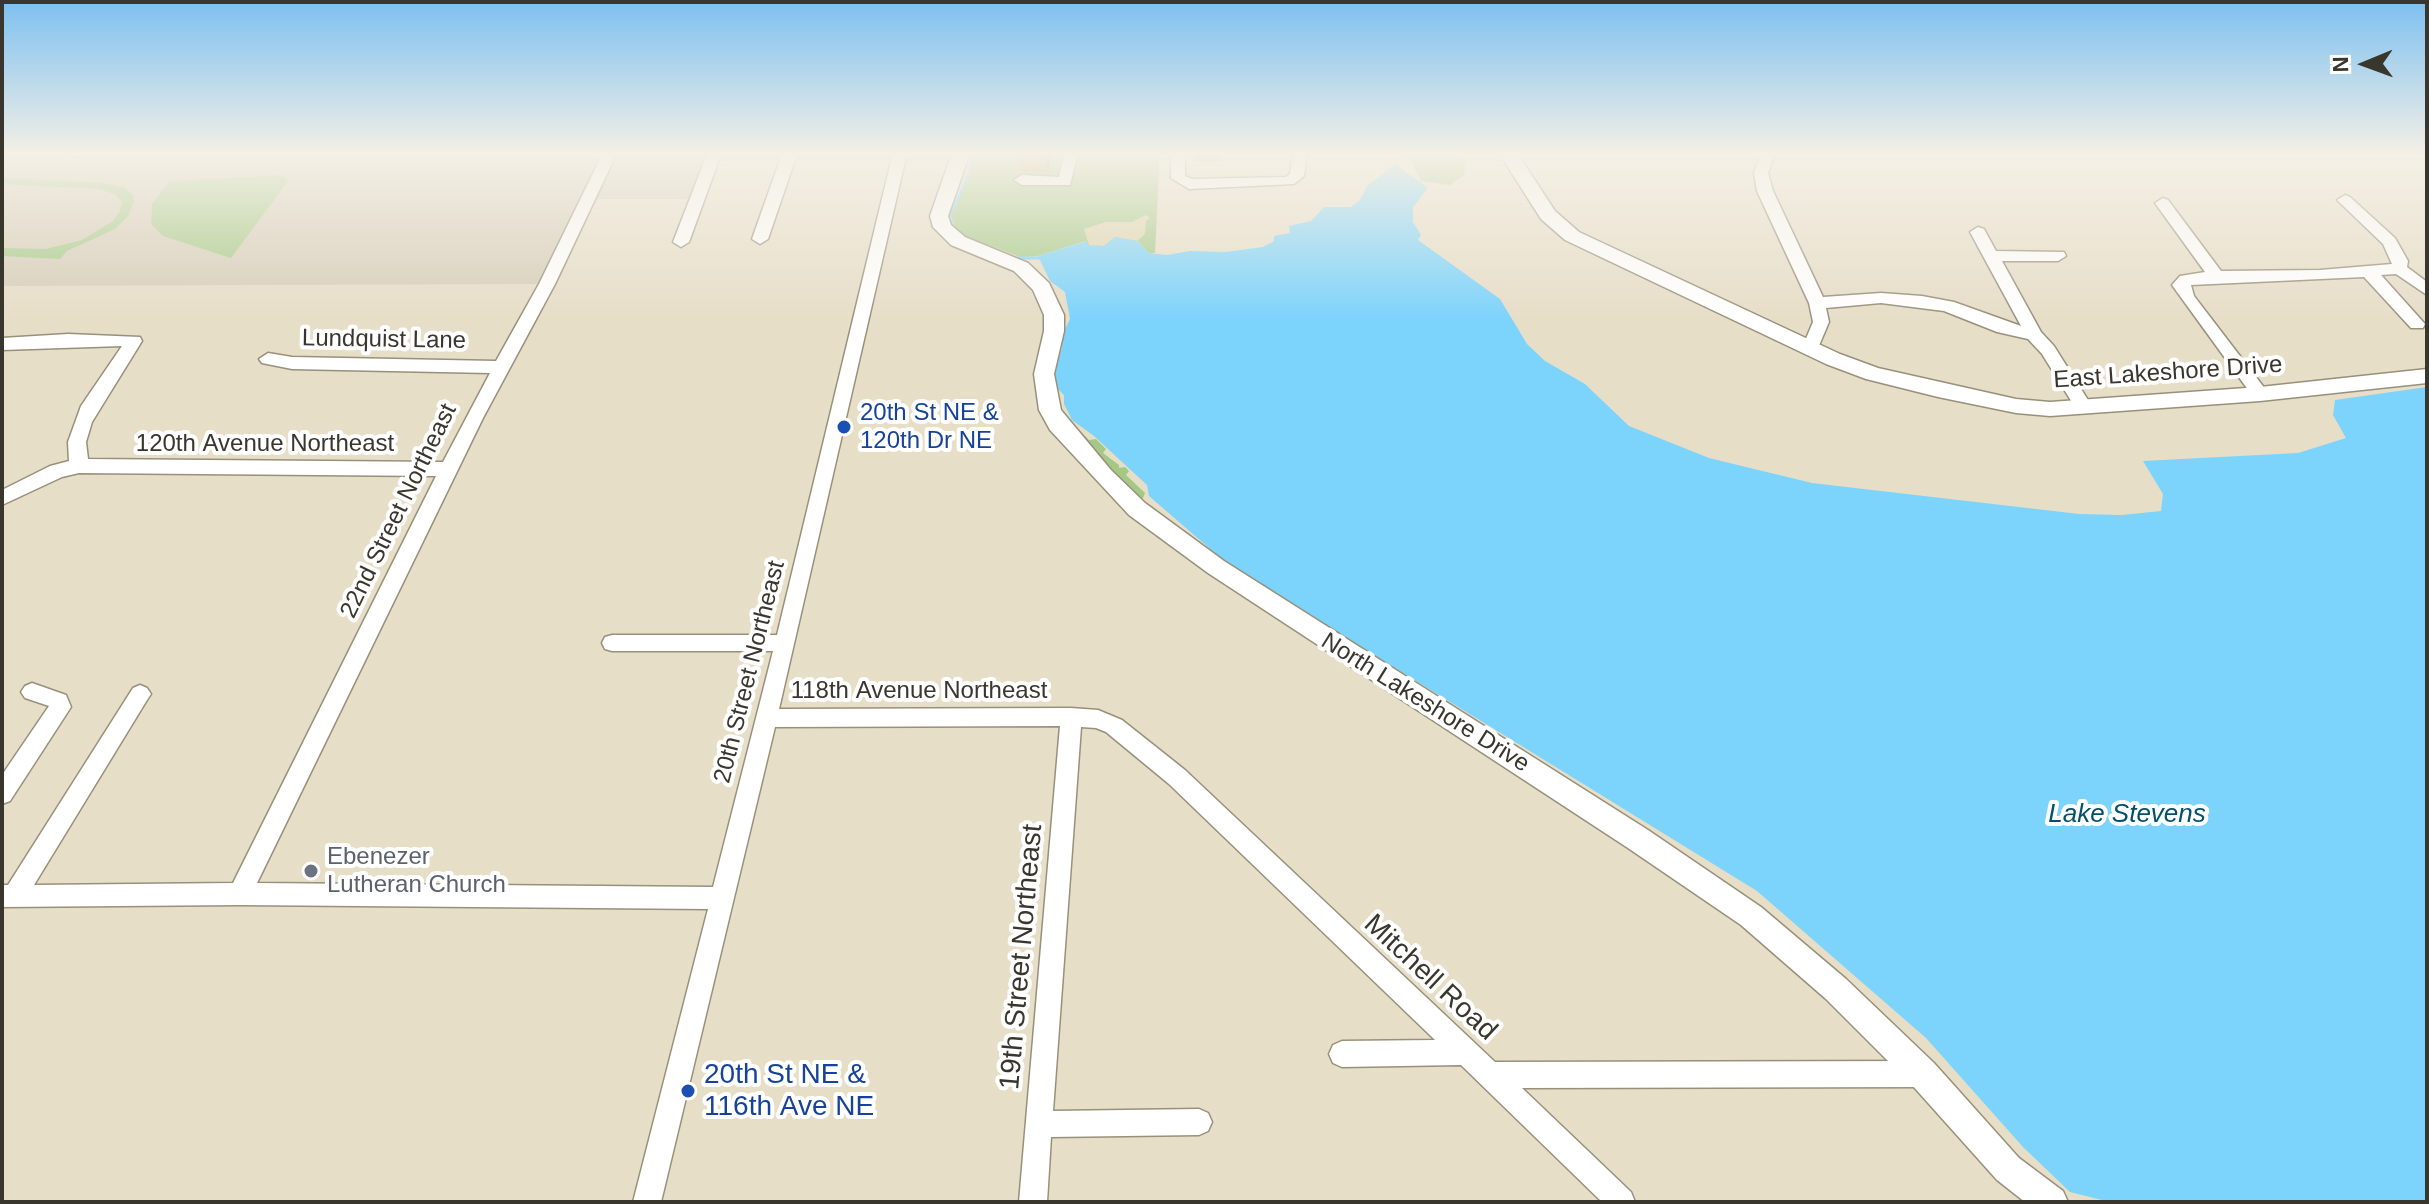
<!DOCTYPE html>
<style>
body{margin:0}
#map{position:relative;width:2429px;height:1204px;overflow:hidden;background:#e7dec8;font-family:Helvetica,sans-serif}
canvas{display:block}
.frame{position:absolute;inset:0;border:4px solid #39362d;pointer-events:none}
.north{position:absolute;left:2325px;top:24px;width:80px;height:80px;-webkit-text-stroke:6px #fff;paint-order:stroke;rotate:269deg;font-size:22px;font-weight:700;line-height:32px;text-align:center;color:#39362d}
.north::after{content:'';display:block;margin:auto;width:28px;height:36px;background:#39362d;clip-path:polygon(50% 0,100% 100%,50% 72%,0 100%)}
</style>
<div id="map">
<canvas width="2429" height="1204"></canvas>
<div class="frame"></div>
<div class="north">N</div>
</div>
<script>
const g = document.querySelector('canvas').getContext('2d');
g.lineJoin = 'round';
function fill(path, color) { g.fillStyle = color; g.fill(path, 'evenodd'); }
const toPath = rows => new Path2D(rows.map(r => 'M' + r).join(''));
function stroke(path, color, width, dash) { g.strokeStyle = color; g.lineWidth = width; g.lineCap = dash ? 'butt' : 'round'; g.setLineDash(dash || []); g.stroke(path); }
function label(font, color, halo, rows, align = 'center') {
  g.font = font + ' Helvetica,sans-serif'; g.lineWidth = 8; g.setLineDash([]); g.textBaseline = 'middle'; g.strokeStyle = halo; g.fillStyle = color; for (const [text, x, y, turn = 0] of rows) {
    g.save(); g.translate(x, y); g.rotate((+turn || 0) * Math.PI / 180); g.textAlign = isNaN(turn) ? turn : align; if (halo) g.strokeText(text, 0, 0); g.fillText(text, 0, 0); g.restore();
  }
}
fill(toPath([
 [2,154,714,155,697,199,587,199,547,284,2,286]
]), '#d7cdb9');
fill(toPath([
 [976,153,1160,153,1155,253,1149,253,1137,241,1104,246,1086,245,1086,241,1038,256,1020,257,958,233,950,215],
 [1392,153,1454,153,1466,163,1464,175,1450,185,1421,181,1412,162,1405,156],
 [283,175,288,181,231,258,163,236,151,224,152,204,169,181],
 [2,178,105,183,124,187,133,195,134,201,128,216,115,229,67,251,60,259,2,256,2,248,46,249,82,240,113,221,120,211,122,202,116,195,100,189,2,184],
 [1063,425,1074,425,1089,440,1096,439,1106,449,1103,453,1119,465,1119,468,1125,467,1129,471,1126,475,1145,493,1140,506]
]), '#a4c986');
fill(toPath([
 [1146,215,1150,218,1146,221,1145,234,1137,241,1115,237,1104,246,1089,245,1084,229,1106,222,1132,222]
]), '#dfd5b0');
fill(toPath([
 [1395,164,1428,188,1413,207,1413,222,1421,235,1418,240,1500,299,1527,344,1545,361,1585,384,1629,426,1709,458,1812,483,2079,514,2122,515,2161,511,2163,494,2143,461,2298,453,2346,438,2333,415,2335,400,2427,387,2427,1202,2110,1202,2070,1192,2023,1147,1926,1038,1757,891,1231,567,1149,496,1147,485,1094,436,1072,420,1064,404,1064,395,1055,386,1055,371,1062,347,1059,342,1070,319,1065,292,1050,281,1038,256,1087,241,1087,245,1104,246,1115,237,1137,241,1149,253,1167,255,1190,251,1225,252,1263,247,1274,241,1274,236,1290,233,1289,226,1311,221,1324,207,1351,207,1360,200,1367,186]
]), '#7cd3fc');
stroke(toPath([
 [954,228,949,218,969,174,974,153],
 [1015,258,1042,258,1045,261]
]), '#7cd3fc', 3);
const minor = toPath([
 [68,153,968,153,961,157,906,157,779,709,1071,708,1098,710,1122,720,1185,770,1495,1062,1923,1061,1932,1065,1936,1074,1932,1083,1923,1087,1522,1088,1631,1192,1635,1202,1602,1202,1461,1065,1342,1067,1333,1063,1329,1054,1333,1045,1342,1041,1435,1040,1169,784,1106,732,1096,728,1081,727,1053,1111,1199,1109,1208,1113,1212,1122,1208,1131,1199,1135,1051,1137,1047,1202,1019,1202,1060,726,775,727,661,1202,633,1202,708,909,240,905,2,907,2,885,8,885,133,688,140,685,147,688,151,694,147,700,34,885,233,883,436,476,79,473,62,477,2,505,2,490,50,466,69,461,68,442,81,406,122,346,2,350,2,338,68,334,140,337,142,341,92,422,86,442,88,459,443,462,490,373,292,369,262,363,259,359,268,353,292,357,496,361,539,284,601,157,75,157,68,153],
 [615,157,706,157,673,242,681,247,689,242,720,157,781,157,752,239,760,244,768,239,796,157,892,157,777,635,612,635,605,637,602,643,605,649,612,651,773,651,713,887,257,883,483,418,555,284,615,157],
 [1064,153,1078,153,1070,185,1022,185,1014,180,1022,175,1059,177,1064,153],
 [1171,153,1185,153,1185,176,1192,179,1286,177,1290,174,1293,153,1307,153,1304,176,1294,184,1189,189,1171,178,1171,153],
 [1761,153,1775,153,1768,173,1773,191,1823,297,1881,293,1922,296,1954,302,2021,326,1970,232,1978,227,1984,229,1996,251,2064,252,2066,256,2058,261,2002,261,2041,332,2054,346,2093,408,2090,412,2078,412,2042,354,2028,339,1997,332,1944,311,1881,303,1826,308,1829,322,1818,348,1816,352,1804,352,1802,348,1813,322,1809,303,1757,191,1754,173,1761,153],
 [2345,195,2350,197,2395,238,2408,261,2407,267,2427,282,2427,295,2396,274,2381,275,2425,324,2423,328,2411,328,2364,277,2191,285,2194,296,2269,394,2260,400,2254,398,2172,285,2180,276,2205,272,2155,203,2163,198,2168,200,2221,271,2320,270,2392,264,2383,244,2337,200,2345,195],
 [32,683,66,695,71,707,10,801,2,804,2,775,49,706,25,698,21,692,25,686,32,683]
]);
const major = toPath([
 [952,153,970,153,948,216,951,225,965,237,1028,263,1049,283,1064,315,1064,331,1054,374,1061,410,1111,470,1145,503,1224,561,1648,830,1761,907,1846,979,1934,1063,2019,1158,2063,1191,2068,1202,2025,1202,1997,1180,1912,1085,1826,999,1741,925,1628,848,1208,573,1129,515,1050,430,1039,410,1034,374,1044,331,1044,315,1033,290,1014,271,951,245,933,227,930,216,952,153],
 [1499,153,1517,153,1555,211,1579,232,1840,354,1878,368,2016,399,2050,402,2260,387,2427,369,2427,383,2260,401,2050,416,2016,413,1938,397,1866,379,1826,364,1565,240,1541,219,1499,153]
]);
stroke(minor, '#98907b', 3);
stroke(major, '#98907b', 3);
fill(minor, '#fff');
fill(major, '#fff');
fill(toPath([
 [1020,153,1052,153,1048,172,1021,171,1019,157],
 [1193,153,1219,153,1219,161,1194,161]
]), '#bea462');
fill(toPath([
 [1047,153,1052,153,1048,172,1046,158]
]), '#9b8650');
const building = toPath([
 [1020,153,1047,153,1046,158,1019,157,1020,153]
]);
fill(building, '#ddbf72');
stroke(building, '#9b8650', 2);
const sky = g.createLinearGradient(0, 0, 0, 321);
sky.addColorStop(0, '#7dc0f0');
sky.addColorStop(0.48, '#f4f0e6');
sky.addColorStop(1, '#f4f0e600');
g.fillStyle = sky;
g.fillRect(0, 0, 2429, 321);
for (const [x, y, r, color] of [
 [844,427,8,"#1a4fb4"],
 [311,871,8,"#6b7280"],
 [688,1091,8,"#1a4fb4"]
]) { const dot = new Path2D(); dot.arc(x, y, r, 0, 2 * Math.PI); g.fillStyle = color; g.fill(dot); stroke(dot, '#fff', 3); }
label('24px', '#39362d', '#fff', [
 ["Lundquist Lane",384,340,1],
 ["East Lakeshore Drive",2168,373,-4],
 ["120th Avenue Northeast",265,444],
 ["22nd Street Northeast",399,511,-64],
 ["20th Street Northeast",750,672,-76],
 ["118th Avenue Northeast",919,691],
 ["North Lakeshore Drive",1425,703,32]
]);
label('24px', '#164399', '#fff', [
 ["20th St NE &",860,413],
 ["120th Dr NE",860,441]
], 'left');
label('24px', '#5b616d', '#fff', [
 ["Ebenezer",327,857],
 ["Lutheran Church",327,885]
], 'left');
label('italic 26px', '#02506b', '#fff', [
 ["Lake Stevens",2127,815]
]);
label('28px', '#39362d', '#fff', [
 ["19th Street Northeast",1022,957,-85],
 ["Mitchell Road",1430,978,43]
]);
label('28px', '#164399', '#fff', [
 ["20th St NE &",704,1075],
 ["116th Ave NE",704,1107]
], 'left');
</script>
